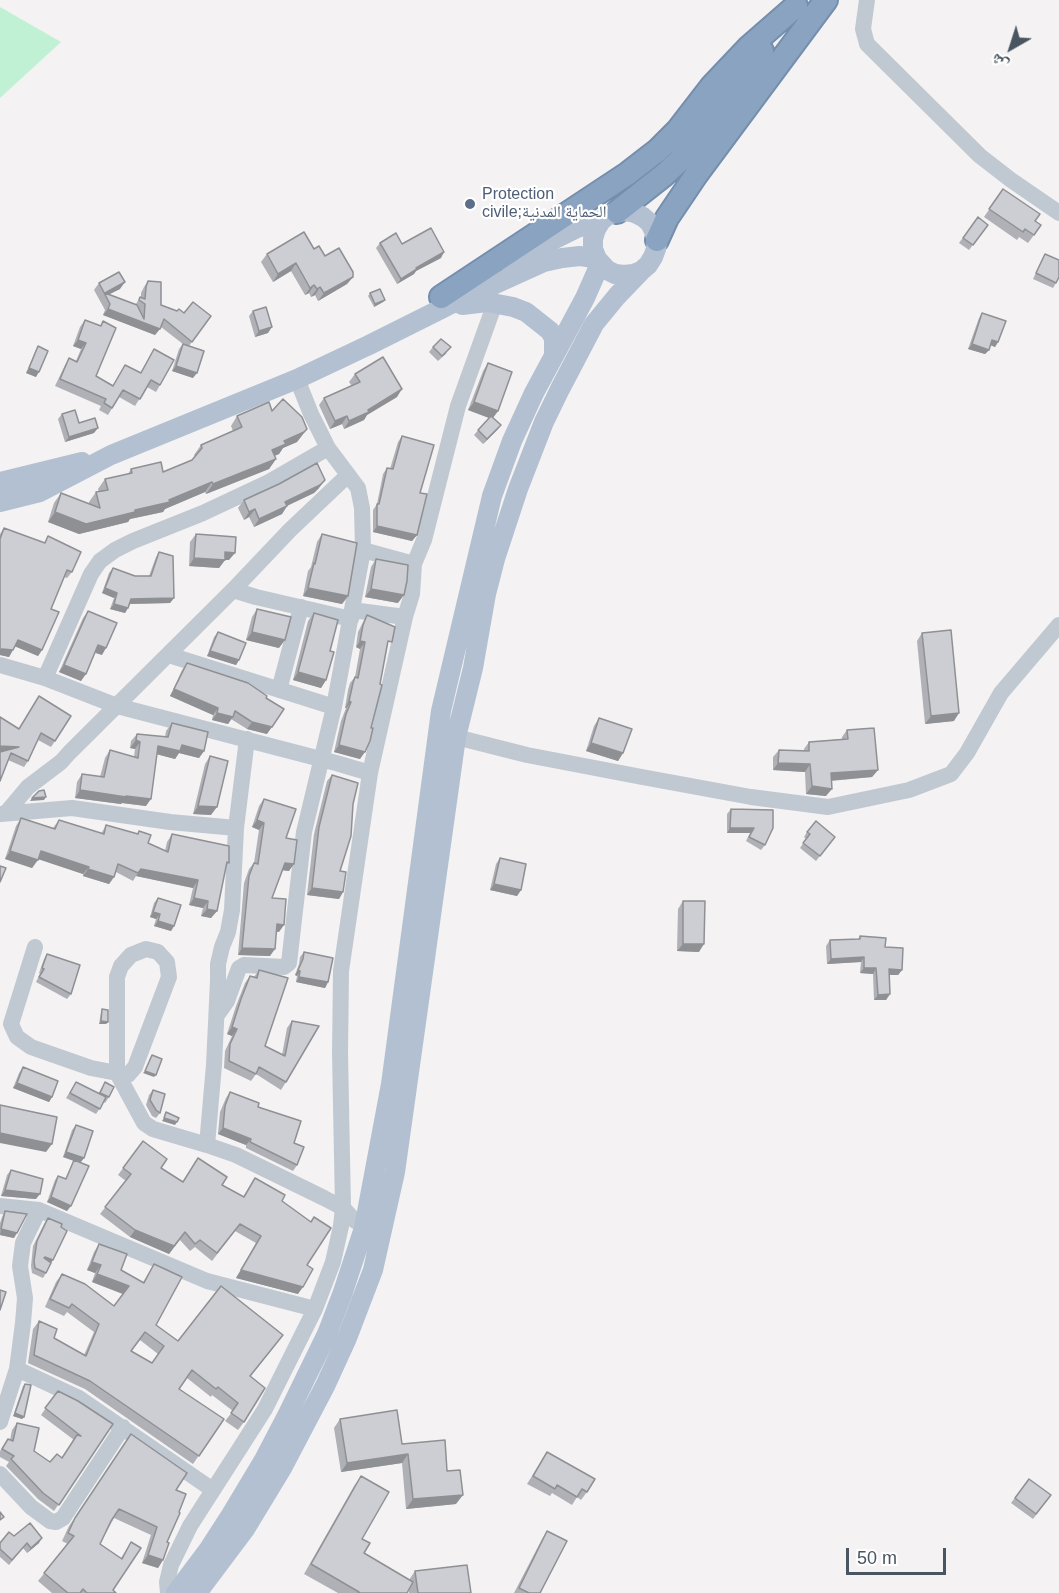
<!DOCTYPE html>
<meta charset="utf-8">
<style>
body{margin:0}
#map{position:relative;width:1059px;height:1593px;overflow:hidden;background:#f4f2f2;font-family:Helvetica,"Noto Naskh Arabic",sans-serif}
canvas{display:block}
.north{position:absolute;left:981px;top:18px;width:60px;height:60px;-webkit-text-stroke:4px #fff;paint-order:stroke;rotate:219deg;font-size:16px;font-weight:700;line-height:24px;text-align:center;color:#495560}
.north::after{content:'';display:block;margin:auto;width:21px;height:27px;background:#495560;clip-path:polygon(50% 0,100% 100%,50% 72%,0 100%)}
.scale{position:absolute;left:846px;top:1548px;width:100px;height:27px;box-sizing:border-box;border:3px solid #495560;border-top:0;padding-left:8px;font-size:18px;line-height:21px;white-space:nowrap;color:#495560;-webkit-text-stroke:4px #fff;paint-order:stroke}
</style>
<div id="map">
<canvas width="1059" height="1593"></canvas>
<div class="north">ش</div>
<div class="scale">50 m</div>
</div>
<script>
const g = document.querySelector('canvas').getContext('2d');
g.lineJoin = 'round';
function fill(path, color) { g.fillStyle = color; g.fill(path, 'evenodd'); }
const toPath = rows => new Path2D(rows.map(r => 'M' + r).join(''));
function stroke(path, color, width, dash) { g.strokeStyle = color; g.lineWidth = width; g.lineCap = dash ? 'butt' : 'round'; g.setLineDash(dash || []); g.stroke(path); }
function label(font, color, halo, rows, align = 'center') {
  g.font = font + ' Helvetica,"Noto Naskh Arabic",sans-serif'; g.lineWidth = 4.5; g.setLineDash([]); g.textBaseline = 'middle'; g.strokeStyle = halo; g.fillStyle = color; for (const [text, x, y, turn = 0] of rows) {
    g.save(); g.translate(x, y); g.rotate((+turn || 0) * Math.PI / 180); g.textAlign = isNaN(turn) ? turn : align; if (halo) g.strokeText(text, 0, 0); g.fillText(text, 0, 0); g.restore();
  }
}
fill(toPath([
 [0,7,61,42,0,98]
]), '#c1f1d5');
const highway = toPath([
 [617,212,664,175,679,161,762,51],
 [657,240,667,218,696,175,826,0],
 [441,297,627,174,658,150,678,130,712,86,749,47,796,6]
]);
stroke(highway, '#748ead', 26);
stroke(toPath([
 [867,0,863,29,867,44,980,156,1011,180,1059,213],
 [363,550,414,564],
 [233,590,256,597,351,619],
 [352,610,405,617],
 [169,655,334,707],
 [0,665,45,678,117,706,336,763,370,773],
 [45,678,91,574,100,561,115,550,133,541,203,513,269,482,328,448],
 [279,690,301,607],
 [456,737,527,755,642,777,751,797,828,807,909,790,951,774,967,753,1001,693,1059,625],
 [6,813,28,787,61,762,69,753,233,590,290,530,348,475],
 [1,814,72,808,170,822,236,828],
 [35,947,11,1024,17,1037,31,1047,91,1068,117,1073,128,1075,135,1067,169,977,167,962,158,952,146,949,131,955,121,966,117,977,117,1073,144,1123,153,1129,207,1145,236,1155,324,1198,343,1208,341,1226,333,1262,315,1309,265,1409,190,1526,171,1565,167,1582,168,1593],
 [217,1015,227,1001,239,968,244,965,284,967,289,963,304,832,334,707,363,550,362,508,358,488,328,448,311,414,297,379],
 [207,1145,214,1065,218,981,218,964,222,947,228,932,232,910,236,828,247,739],
 [0,1206,39,1210,207,1281,315,1309],
 [373,1233,354,1220,343,1208,340,1053,341,971,370,773,405,617,412,594,414,564,424,540,458,406,495,303],
 [17,1369,79,1398,213,1490],
 [0,1422,17,1369,23,1323,25,1298,20,1266,23,1243,39,1210],
 [0,1474,31,1507,50,1521,56,1522,63,1518,123,1427]
]), '#c0c9d1', 16);
stroke(toPath([
 [508,262,577,228,601,221],
 [462,305,487,302,513,307,526,312,550,331,554,338,554,354],
 [0,482,82,462],
 [0,502,40,492,111,455,297,379,369,345,447,306,544,262,562,258,580,256,597,259,607,270,615,274,624,275,633,274,641,271,648,265,653,257,656,249,657,240,654,231,650,223,643,217,635,213,626,211,617,212,608,215,601,221,596,229,593,239,593,249,597,259],
 [176,1593,209,1549,231,1515,264,1460,288,1414,327,1334,343,1292,364,1228,391,1084,441,711,492,496,512,441,534,393,585,298,600,264],
 [197,1593,245,1529,282,1468,325,1386,347,1338,373,1270,395,1172,456,737,473,668,486,594,495,559,518,489,544,422,560,389,594,324,617,296,641,271]
]), '#b2c0d1', 20);
stroke(highway, '#89a3c1', 22);
fill(toPath([
 [1003,189,1034,235,1028,243,1019,237,1017,240,984,217],
 [978,217,988,225,969,250,959,243],
 [380,243,402,244,441,258,416,271,414,274,397,284,376,248],
 [314,249,325,256,353,277,347,284,318,301,315,295,311,297,309,293,305,295,291,271,273,282,261,262,267,254],
 [1045,254,1056,283,1053,288,1033,279,1042,259],
 [148,281,161,305,177,311,211,316,189,346,193,378,172,371,179,349,183,344,161,327,155,335,103,315,105,310,94,290,99,283,120,289,109,294,136,304,140,297,141,298,141,293,144,287],
 [370,293,383,302,374,307,368,296],
 [253,311,268,333,255,337,249,316],
 [982,313,998,342,995,347,990,345,989,350,985,354,968,349,979,318],
 [85,320,100,326,103,321,96,376,113,385,125,365,140,373,154,349,160,385,156,392,147,387,135,406,119,397,108,415,99,410,101,406,55,386,65,365,69,358,76,361,81,349,73,346,80,327],
 [38,346,36,377,26,373,35,352],
 [433,347,447,353,438,361,429,352],
 [488,363,498,411,493,418,501,425,497,430,483,444,474,435,489,418,468,410,483,371],
 [355,374,397,397,367,415,364,420,344,429,342,424,330,429,319,405,324,398,352,386,349,382],
 [272,411,307,429,297,442,283,448,279,454,274,456,276,459,269,469,206,494,205,492,165,509,163,512,130,519,128,522,79,534,48,522,54,503,61,493,89,504,89,502,96,492,99,492,98,489,105,479,128,474,131,469,163,472,192,460,195,457,194,455,201,445,233,431,231,426,237,416],
 [62,414,79,423,94,433,65,442,58,419],
 [402,436,420,493,417,535,412,541,373,532,373,510,377,504,383,474,387,468,390,469,398,442],
 [319,488,314,493,287,506,282,514,254,527,249,517,244,520,238,508,244,500],
 [4,528,44,543,48,536,72,572,67,578,64,577,51,609,42,650,38,656,15,646,9,657,0,655,0,534],
 [196,534,229,560,225,560,219,568,189,566,190,542],
 [322,534,348,596,342,604,303,596,308,571,311,567,317,542],
 [159,552,174,598,170,603,130,604,128,608,125,613,110,609,114,598,102,593,109,573,113,568,135,576,149,576,156,557],
 [376,559,398,603,365,597,371,567],
 [257,609,279,648,246,640,252,617],
 [88,611,102,655,95,653,81,681,59,672,83,618],
 [314,613,330,651,326,680,321,688,293,680,308,621],
 [367,615,387,649,360,759,334,752,341,721,346,708,345,708,348,690,350,683,355,677,360,649,356,647,358,632,363,622],
 [218,632,239,660,236,665,207,656,214,637],
 [922,633,954,721,925,724,917,641],
 [187,663,266,698,267,734,247,729,231,719,228,724,212,720,213,715,170,696,182,670],
 [39,696,55,741,51,747,38,740,28,761,24,767,8,760,19,729],
 [599,718,623,753,618,761,586,751,594,726],
 [172,723,204,751,199,758,179,753,175,759,157,754,146,806,122,803,121,804,75,798,77,782,82,774,100,777,105,758,110,750,134,757,135,749,130,748,131,741,137,734,165,737,166,731],
 [847,730,878,770,872,777,831,781,826,796,806,794,805,772,773,770,773,757,779,750,804,751,804,749,809,742,842,739,842,737],
 [210,756,211,815,193,814,205,764],
 [332,775,353,804,340,871,343,892,339,899,307,895,314,834,327,781],
 [264,799,286,838,289,871,283,870,272,898,279,932,276,931,270,956,238,955,244,883,249,869,254,863,259,830,252,827,259,806],
 [731,809,773,810,765,845,761,850,746,841,750,833,727,833,727,814],
 [21,818,53,828,59,820,101,834,106,825,137,834,139,831,148,843,165,851,167,842,172,834,226,866,217,911,211,918,201,916,203,908,189,905,193,888,136,876,133,881,116,872,114,877,109,884,83,876,83,874,38,859,32,868,5,859,16,826],
 [807,832,831,842,816,861,800,848,806,839,804,837],
 [500,858,521,890,517,896,490,890,496,864],
 [158,898,174,926,171,931,154,926,156,919,150,917,154,903],
 [683,901,699,952,677,951,678,909],
 [860,936,885,947,902,970,898,975,889,975,890,994,886,1000,874,1000,873,974,860,973,861,962,827,964,826,946,830,940,858,939],
 [304,952,328,982,325,988,296,982,297,976,295,975,299,964,300,957],
 [47,954,71,994,67,999,36,982,40,974,39,973,44,959],
 [259,970,265,1046,282,1055,287,1028,292,1021,286,1082,281,1090,256,1074,251,1081,224,1068,225,1051,232,1036,227,1034,236,1006,245,983,250,976,254,977],
 [102,1009,108,1022,106,1024,99,1024,101,1012],
 [23,1067,52,1097,49,1102,13,1088,19,1073],
 [76,1082,98,1094,105,1082,109,1097,105,1103,104,1102,96,1114,66,1098],
 [153,1090,160,1113,156,1118,152,1116,146,1105,149,1095],
 [230,1092,258,1107,294,1143,297,1165,293,1171,246,1148,246,1145,218,1134,220,1112,226,1098],
 [76,1125,84,1158,80,1163,67,1211,47,1202,55,1180,58,1176,65,1179,74,1161,63,1157,72,1130],
 [143,1141,161,1168,182,1182,222,1185,243,1197,255,1178,282,1201,307,1265,298,1294,236,1278,256,1243,235,1231,212,1261,195,1247,190,1251,180,1240,169,1254,130,1237,100,1214,126,1181,118,1175],
 [11,1170,36,1199,1,1196,7,1175],
 [5,1211,14,1238,0,1235,0,1223,2,1217],
 [48,1218,61,1227,53,1260,46,1273,43,1278,32,1273,31,1266,33,1246,44,1224],
 [99,1244,121,1270,143,1282,154,1264,156,1325,178,1341,277,1343,250,1377,244,1422,238,1430,225,1421,233,1411,212,1395,211,1397,187,1378,179,1389,224,1419,193,1464,85,1389,28,1363,33,1329,39,1321,54,1338,84,1355,94,1332,67,1312,64,1316,45,1307,56,1282,62,1274,114,1306,123,1294,92,1282,95,1273,87,1270,94,1252],
 [140,1340,158,1354,152,1363,131,1351],
 [25,1384,24,1417,22,1419,13,1416,23,1386],
 [58,1391,113,1424,54,1511,38,1499,6,1466,9,1462,0,1457,0,1451,8,1439,10,1440,12,1430,17,1423,34,1451,50,1462,62,1458,74,1440,41,1415],
 [340,1419,402,1444,447,1471,456,1504,406,1509,402,1463,341,1472,334,1428],
 [131,1434,176,1490,163,1560,158,1568,142,1563,151,1535,114,1518,100,1544,121,1558,131,1542,113,1590,116,1593,52,1593,38,1581,68,1544,62,1541,69,1526],
 [547,1452,587,1492,581,1500,577,1497,572,1505,552,1493,550,1496,527,1484],
 [361,1476,362,1539,364,1553,409,1580,415,1571,471,1593,409,1593,409,1589,407,1593,338,1593,304,1574,354,1486],
 [1029,1479,1051,1495,1033,1519,1011,1503],
 [547,1531,540,1593,514,1593,542,1539],
 [0,1543,39,1543,27,1553,23,1548,9,1565,0,1557]
]), '#afb1b6');
fill(toPath([
 [444,252,441,258,416,271,414,274,397,284,401,279,416,268],
 [296,263,291,271,273,282,278,274],
 [353,277,347,284,318,301,324,293],
 [125,282,120,289,106,296,104,293],
 [314,285,309,293,305,295,310,288],
 [320,287,315,295,311,297,317,289],
 [385,300,383,302,374,307,375,304],
 [108,309,160,329,155,335,103,315],
 [272,327,268,333,255,337,259,331],
 [78,340,86,343,81,349,73,346],
 [992,340,998,342,995,347,988,344],
 [972,344,989,350,985,354,968,349],
 [176,366,197,373,193,378,172,371],
 [29,368,39,372,36,377,26,373],
 [402,389,397,397,367,415,364,420,344,429,349,421],
 [474,402,498,411,492,419,468,410],
 [347,416,342,424,330,429,335,421],
 [501,425,497,430,483,444,487,439],
 [98,428,94,433,65,442,69,437],
 [307,429,297,442,283,448,279,454,265,460,272,450,284,441],
 [276,459,269,469,206,494,213,484],
 [325,480,319,488,314,493,280,509,285,502],
 [212,482,205,492,165,509,163,512,130,519,128,522,79,534,48,522,55,512,135,510,169,500],
 [287,506,282,514,254,527,259,519],
 [255,509,249,517,244,520,249,512],
 [377,526,417,535,412,541,373,532],
 [225,552,235,553,229,560,225,560,219,568,189,566,194,558],
 [105,588,117,593,114,598,102,593],
 [308,588,348,596,342,604,303,596],
 [371,589,404,595,398,603,365,597],
 [174,598,170,603,127,604,131,599],
 [114,604,128,608,125,613,110,609],
 [252,632,285,640,279,648,246,640],
 [18,640,42,650,38,656,14,646],
 [360,641,365,642,360,649,356,647],
 [98,645,106,648,102,655,94,652],
 [2,649,13,650,9,657,0,655,0,650],
 [210,651,239,660,236,665,207,656],
 [64,665,86,674,81,681,59,672],
 [298,672,326,680,321,688,293,680],
 [174,689,218,708,213,715,170,696],
 [349,701,351,702,346,708,345,708],
 [217,713,233,717,228,724,212,720],
 [959,713,954,721,925,724,931,716],
 [252,722,272,727,267,734,247,729],
 [136,740,140,742,135,749,130,748],
 [591,743,623,753,618,761,586,751],
 [182,745,204,751,199,758,179,753,175,759,152,753,158,746],
 [339,745,365,752,360,759,334,752],
 [0,746,19,747,0,753],
 [778,763,810,764,805,772,773,770],
 [878,770,872,777,826,781,831,773],
 [812,786,832,789,826,796,806,794],
 [80,790,126,796,151,799,146,806,122,803,121,804,75,798],
 [46,797,44,800,30,801,32,798],
 [198,806,217,807,211,815,193,814],
 [257,820,264,823,259,830,252,827],
 [730,828,754,828,750,833,727,833],
 [10,851,38,860,32,868,5,859],
 [41,851,89,867,83,874,35,858],
 [285,863,294,864,289,871,280,870],
 [88,869,114,877,109,884,83,876],
 [141,869,198,880,193,888,136,876],
 [494,884,521,890,517,896,490,890],
 [312,888,343,892,339,899,307,895],
 [194,898,208,901,203,908,189,905],
 [207,909,217,911,211,918,201,916],
 [153,912,160,914,156,919,150,917],
 [158,921,174,926,171,931,154,926],
 [277,924,284,925,279,932,272,931],
 [683,944,704,944,699,952,677,951],
 [242,948,275,949,270,956,238,955],
 [864,957,861,962,827,964,831,959],
 [864,968,876,968,873,974,860,973],
 [889,969,902,970,898,975,885,975],
 [298,970,300,971,297,976,295,975],
 [299,977,328,982,325,988,296,982],
 [890,994,886,1000,874,1000,878,995],
 [101,1021,108,1022,106,1024,99,1024],
 [232,1027,237,1029,232,1036,227,1034],
 [145,1071,156,1075,154,1077,143,1073],
 [17,1083,52,1097,49,1102,13,1088],
 [164,1118,177,1122,175,1125,162,1121],
 [223,1128,251,1139,246,1145,218,1134],
 [0,1133,52,1144,46,1152,0,1143],
 [66,1152,84,1158,80,1163,63,1157],
 [5,1190,40,1194,36,1199,1,1196],
 [51,1197,71,1206,67,1211,47,1202],
 [1,1229,17,1233,14,1238,0,1235],
 [135,1230,185,1232,169,1254,130,1237],
 [45,1257,53,1260,49,1265,41,1262],
 [92,1262,101,1265,95,1273,87,1270],
 [241,1270,303,1287,298,1294,236,1278],
 [97,1274,129,1286,123,1294,92,1282],
 [15,1413,24,1417,22,1419,13,1416],
 [408,1454,402,1463,341,1472,347,1463],
 [463,1495,456,1504,406,1509,413,1499],
 [42,1538,39,1543,27,1553,31,1548],
 [148,1555,163,1560,158,1568,142,1563]
]), '#8f9094');
const building = toPath([
 [1003,189,1040,214,1035,221,1041,225,1034,235,1025,229,1023,232,989,209,1003,189],
 [978,217,988,225,973,245,963,238,978,217],
 [431,228,444,252,416,268,417,269,401,279,380,243,396,233,402,244,431,228],
 [304,232,314,249,319,246,325,256,339,248,353,272,353,277,324,293,320,287,317,289,314,285,310,288,296,263,278,274,267,254,304,232],
 [1045,254,1059,260,1059,277,1056,283,1036,273,1045,254],
 [119,272,125,282,105,293,137,305,144,319,145,304,139,300,140,297,145,299,146,287,148,281,161,282,161,305,177,311,179,309,184,313,193,302,211,316,192,342,164,319,160,329,108,309,110,304,99,283,119,272],
 [380,289,385,300,375,304,370,293,380,289],
 [266,307,272,327,259,331,253,311,266,307],
 [982,313,1006,321,998,342,992,340,989,350,972,344,982,313],
 [85,320,101,326,103,321,116,328,96,376,113,386,125,365,141,373,154,349,174,360,160,385,151,380,140,399,123,390,112,408,104,403,106,399,60,379,69,358,77,362,86,343,78,340,85,320],
 [441,339,451,347,442,356,433,347,441,339],
 [183,344,204,351,197,373,176,366,183,344],
 [38,346,48,351,39,372,29,368,38,346],
 [383,357,402,389,368,410,369,412,349,421,347,416,335,421,324,398,360,382,355,374,383,357],
 [488,363,512,372,498,411,474,402,488,363],
 [283,399,302,417,307,429,304,432,284,441,286,444,272,450,276,459,213,484,212,482,169,500,170,502,135,510,135,512,86,524,55,512,61,493,100,508,96,492,108,490,105,479,132,473,131,469,161,462,163,472,192,460,202,448,201,445,242,427,237,416,269,402,272,411,283,399],
 [75,410,79,423,95,418,98,428,69,437,62,414,75,410],
 [491,416,501,425,487,439,478,430,491,416],
 [402,436,434,445,420,493,427,494,417,535,377,526,377,504,379,504,387,468,393,469,402,436],
 [317,463,325,480,320,485,285,502,287,506,259,519,255,509,249,512,244,500,279,484,317,463],
 [4,528,45,543,48,536,81,552,72,572,67,570,51,609,59,612,42,650,18,640,13,650,2,649,0,650,0,539,4,528],
 [196,534,236,537,235,553,225,552,225,560,194,558,196,534],
 [322,534,357,543,348,596,308,588,314,563,315,564,322,534],
 [159,552,173,556,174,598,131,599,128,608,114,604,117,593,105,588,113,568,135,576,151,576,159,552],
 [376,559,408,565,407,581,404,595,371,589,376,559],
 [257,609,291,617,285,640,252,632,257,609],
 [88,611,117,623,106,648,98,645,86,674,64,665,88,611],
 [314,613,338,620,330,651,334,652,326,680,298,672,314,613],
 [367,615,395,627,392,642,388,641,380,684,382,685,371,728,373,728,370,741,365,752,339,745,346,714,351,702,349,701,353,683,355,677,358,678,365,642,360,641,363,625,367,615],
 [951,630,959,713,931,716,922,633,951,630],
 [218,632,246,643,239,660,210,651,218,632],
 [187,663,248,683,267,696,266,698,284,709,272,727,252,722,235,711,233,717,217,713,218,708,174,689,187,663],
 [39,696,71,716,55,741,41,733,28,761,11,753,0,781,0,752,19,747,0,746,0,717,19,729,39,696],
 [599,718,632,729,623,753,591,743,599,718],
 [172,723,208,732,204,751,182,745,180,751,158,746,151,799,126,796,126,797,80,790,82,774,104,777,110,750,138,758,140,742,136,740,137,734,168,737,172,723],
 [874,728,878,770,831,773,832,789,812,786,810,764,778,763,779,750,809,751,809,742,848,739,847,730,874,728],
 [210,756,228,761,217,807,198,806,210,756],
 [332,775,358,783,353,804,351,836,340,871,346,872,343,892,312,888,319,827,332,775],
 [44,790,46,797,32,798,39,791,44,790],
 [264,799,296,809,286,838,297,840,294,864,285,863,272,898,286,899,284,925,277,924,275,949,242,948,249,876,254,863,258,864,264,823,257,820,264,799],
 [731,809,773,810,773,828,765,845,749,837,754,828,730,828,731,809],
 [21,818,55,829,59,820,104,834,106,825,138,834,139,831,151,835,148,843,168,852,172,834,229,846,229,863,227,862,217,911,207,909,208,901,194,898,198,880,141,869,138,873,118,864,114,877,88,869,89,867,41,851,38,860,10,851,21,818],
 [816,821,835,837,820,856,803,843,810,834,807,832,816,821],
 [500,858,526,864,521,890,494,884,500,858],
 [0,866,6,868,0,882,0,866],
 [158,898,181,905,174,926,158,921,160,914,153,912,158,898],
 [683,901,705,901,704,944,683,944,683,901],
 [860,936,886,938,885,947,903,948,902,970,889,969,890,994,878,995,876,968,864,968,864,957,831,959,830,940,860,939,860,936],
 [304,952,333,958,328,982,299,977,300,971,298,970,303,959,304,952],
 [47,954,80,965,71,994,39,977,44,969,42,968,47,954],
 [259,970,288,978,265,1046,285,1056,292,1021,319,1026,286,1082,259,1067,256,1074,229,1061,230,1044,237,1029,232,1027,241,999,250,976,257,978,259,970],
 [102,1009,108,1010,108,1022,101,1021,102,1009],
 [152,1055,162,1059,156,1075,145,1071,152,1055],
 [23,1067,58,1081,52,1097,17,1083,23,1067],
 [76,1082,106,1097,100,1109,70,1093,76,1082],
 [105,1082,114,1087,109,1097,100,1093,105,1082],
 [153,1090,165,1094,160,1113,156,1110,150,1100,153,1090],
 [230,1092,259,1103,258,1107,301,1121,294,1143,304,1147,297,1165,250,1142,251,1139,223,1128,225,1106,230,1092],
 [0,1105,57,1117,52,1144,0,1133,0,1105],
 [166,1112,179,1118,177,1122,164,1118,166,1112],
 [76,1125,93,1131,84,1158,66,1152,76,1125],
 [143,1141,167,1159,161,1168,183,1182,198,1158,227,1177,222,1185,244,1197,255,1178,285,1195,282,1201,311,1222,314,1217,331,1228,307,1265,313,1269,303,1287,241,1270,261,1236,240,1224,217,1253,200,1240,195,1244,185,1232,174,1246,135,1230,105,1207,131,1174,123,1168,143,1141],
 [74,1160,89,1166,71,1206,51,1197,58,1176,66,1179,74,1160],
 [11,1170,43,1179,40,1194,5,1190,11,1170],
 [5,1211,27,1214,17,1233,1,1229,5,1211],
 [48,1218,62,1224,61,1227,67,1231,53,1260,45,1257,44,1258,51,1263,46,1273,35,1268,34,1261,37,1241,48,1218],
 [99,1244,127,1254,121,1270,144,1283,154,1264,182,1277,156,1325,178,1341,221,1286,283,1335,250,1376,265,1388,244,1422,231,1413,238,1403,218,1387,216,1389,192,1370,179,1389,224,1419,199,1456,90,1381,34,1355,39,1321,57,1329,54,1338,86,1356,99,1324,72,1304,69,1308,50,1299,62,1274,85,1284,114,1306,129,1286,97,1274,101,1265,92,1262,99,1244],
 [145,1332,164,1346,152,1363,131,1351,145,1332],
 [0,1290,6,1292,0,1310,0,1290],
 [25,1384,31,1385,24,1417,15,1413,25,1384],
 [58,1391,78,1401,113,1424,59,1505,43,1493,11,1459,14,1456,2,1449,8,1439,13,1441,17,1423,39,1428,34,1451,50,1462,57,1454,62,1458,77,1435,81,1436,45,1408,58,1391],
 [397,1410,402,1444,445,1440,447,1471,460,1470,463,1495,413,1499,408,1454,347,1463,340,1419,397,1410],
 [131,1434,187,1473,176,1490,186,1494,179,1512,180,1513,167,1542,169,1543,163,1560,148,1555,157,1527,119,1509,111,1521,100,1544,122,1559,131,1542,141,1548,113,1590,116,1593,87,1593,83,1589,80,1593,68,1593,44,1573,74,1536,68,1533,75,1518,131,1434],
 [547,1452,595,1479,587,1492,582,1489,577,1497,557,1485,555,1489,533,1476,547,1452],
 [361,1476,389,1492,362,1539,370,1543,364,1553,413,1582,407,1593,358,1593,359,1592,311,1564,361,1476],
 [1029,1479,1051,1495,1036,1514,1015,1498,1029,1479],
 [0,1512,4,1517,0,1520,0,1512],
 [30,1523,42,1538,31,1548,27,1543,12,1560,0,1549,0,1543,9,1532,14,1536,30,1523],
 [547,1531,567,1541,540,1593,529,1593,519,1588,547,1531],
 [467,1565,471,1593,418,1593,415,1571,467,1565]
]);
fill(building, '#ccced4');
stroke(building, '#8f9094', 1.5);
for (const [x, y, r, color] of [
 [470,204,6,"#5c6f8a"]
]) { const dot = new Path2D(); dot.arc(x, y, r, 0, 2 * Math.PI); g.fillStyle = color; g.fill(dot); stroke(dot, '#fff', 2); }
label('16px', '#4e5e75', '#fff', [
 ["Protection",482,195],
 ["civile;الحماية المدنية",482,213]
], 'left');
</script>
